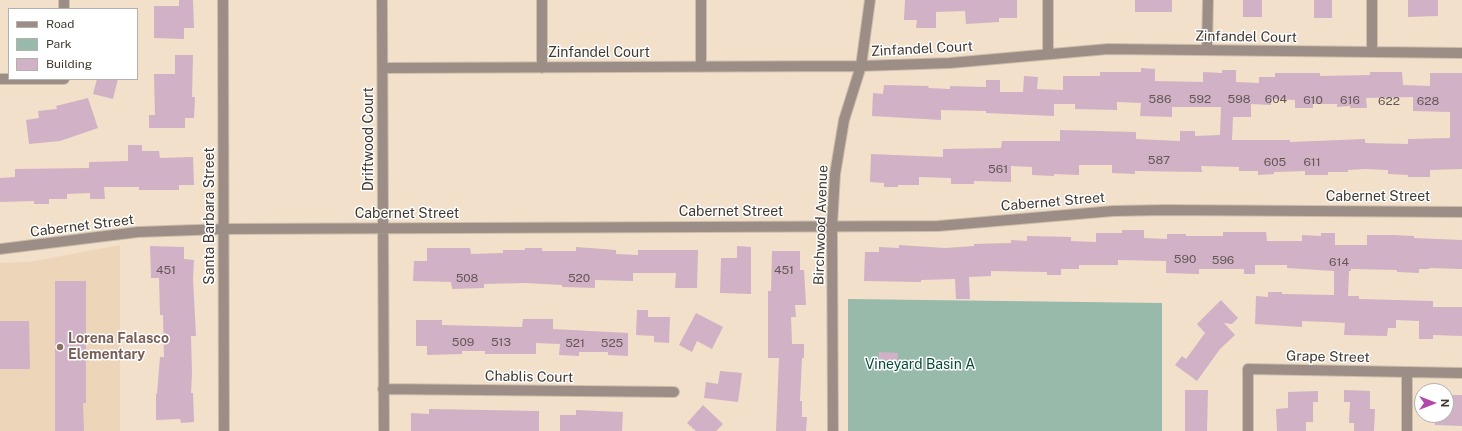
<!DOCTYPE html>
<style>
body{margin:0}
#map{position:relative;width:1462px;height:431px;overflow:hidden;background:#f2e0ca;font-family:"Public Sans",sans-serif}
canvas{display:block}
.legend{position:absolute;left:8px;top:8px;width:130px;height:72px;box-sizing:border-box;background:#fff;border:1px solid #b3b0ad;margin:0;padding:5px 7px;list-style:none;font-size:12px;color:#403931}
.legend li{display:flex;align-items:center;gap:8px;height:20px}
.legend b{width:20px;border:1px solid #b3b0ad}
.north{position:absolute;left:1414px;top:383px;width:40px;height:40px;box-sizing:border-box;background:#fff;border:1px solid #b3b0ad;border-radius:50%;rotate:90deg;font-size:11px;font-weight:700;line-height:16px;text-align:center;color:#403931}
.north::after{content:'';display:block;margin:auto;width:14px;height:18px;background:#b247a8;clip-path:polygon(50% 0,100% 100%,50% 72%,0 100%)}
</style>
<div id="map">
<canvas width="1462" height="431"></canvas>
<ul class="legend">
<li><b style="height:5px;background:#9c8e86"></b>Road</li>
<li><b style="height:11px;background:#97baaa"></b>Park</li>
<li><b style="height:11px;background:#d1b1c5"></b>Building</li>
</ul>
<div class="north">N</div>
</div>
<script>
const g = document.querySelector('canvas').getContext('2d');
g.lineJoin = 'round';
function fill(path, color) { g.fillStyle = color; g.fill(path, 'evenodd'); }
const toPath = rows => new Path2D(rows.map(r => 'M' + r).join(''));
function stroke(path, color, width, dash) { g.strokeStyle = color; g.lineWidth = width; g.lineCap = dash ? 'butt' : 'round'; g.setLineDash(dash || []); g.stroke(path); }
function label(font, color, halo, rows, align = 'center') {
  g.font = font + ' "Public Sans",sans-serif'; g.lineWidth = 3; g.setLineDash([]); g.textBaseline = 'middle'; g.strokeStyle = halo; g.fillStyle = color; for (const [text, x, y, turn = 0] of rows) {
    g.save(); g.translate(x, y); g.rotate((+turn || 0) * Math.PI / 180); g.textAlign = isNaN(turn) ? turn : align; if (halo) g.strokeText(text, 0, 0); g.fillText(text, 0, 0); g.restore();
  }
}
fill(toPath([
 [120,245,120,431,0,431,0,263,29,262]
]), '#ecd5b9');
fill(toPath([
 [848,299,1162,303,1162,431,848,431]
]), '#97baaa');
fill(toPath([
 [179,0,193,0,194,28,184,28,184,39,154,38,154,6,179,6],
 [905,0,1017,0,1017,18,999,18,999,22,966,24,965,11,936,12,936,28,916,28,917,20,904,20],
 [1135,0,1172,0,1172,12,1135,12],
 [1243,0,1262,0,1262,17,1243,17],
 [1314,0,1332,0,1332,18,1314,18],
 [1408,0,1438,0,1438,16,1408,17],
 [175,55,193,55,192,97,195,97,194,118,185,118,185,128,149,128,149,115,155,115,154,74,175,74],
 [1141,68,1155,69,1155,81,1203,82,1203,72,1222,73,1222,70,1236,70,1236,82,1259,83,1259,77,1275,77,1275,73,1320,73,1320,76,1370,75,1370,72,1402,72,1403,85,1430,86,1430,73,1462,73,1462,169,1430,170,1430,177,1408,177,1408,175,1388,174,1388,170,1365,169,1348,170,1348,172,1328,172,1328,175,1305,175,1305,171,1274,172,1274,174,1258,175,1258,171,1239,171,1239,167,1201,166,1202,172,1135,171,1135,174,1112,173,1112,165,1079,165,1079,175,1054,174,1054,176,1032,175,1032,167,1011,166,1011,182,974,181,974,184,951,184,951,178,919,177,919,185,898,185,898,187,884,187,884,183,870,182,871,154,943,157,943,149,1001,148,1002,141,1060,141,1060,130,1136,132,1136,139,1180,141,1180,131,1195,131,1195,136,1220,135,1221,107,1172,107,1172,117,1140,116,1141,103,1117,102,1117,110,1075,109,1075,104,1054,104,1054,116,986,113,986,111,941,110,941,120,872,116,873,93,883,94,884,85,929,86,928,88,950,89,950,86,986,87,986,80,1000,80,1000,92,1023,92,1024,76,1038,77,1037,89,1063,90,1063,76,1100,76,1100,72,1141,72],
 [1413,97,1413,111,1450,112,1450,138,1408,139,1408,144,1365,143,1365,139,1290,142,1290,140,1232,140,1233,117,1251,117,1251,104,1271,105,1271,99,1295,100,1295,108,1313,108,1313,104,1337,104,1337,107,1350,106,1350,108,1367,108,1366,98],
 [97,79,118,79,113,99,93,94],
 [88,98,98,128,60,141,29,144,26,120,39,118,38,111,57,109,56,106],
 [128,145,142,145,142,151,159,151,160,158,193,157,194,185,179,185,179,190,139,190,139,187,104,187,105,199,90,199,90,193,67,194,67,199,49,199,49,204,34,204,34,201,0,202,0,178,15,177,15,169,89,168,89,162,128,161],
 [1122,230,1144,230,1144,238,1167,239,1167,234,1186,234,1186,236,1223,236,1223,232,1266,232,1267,241,1302,241,1302,235,1321,236,1321,233,1335,233,1335,245,1367,245,1367,235,1393,235,1414,236,1414,238,1462,240,1462,269,1429,268,1429,269,1419,269,1419,273,1397,272,1397,270,1351,269,1351,271,1349,271,1348,296,1359,296,1359,299,1433,301,1433,307,1462,307,1462,336,1433,335,1433,339,1419,339,1419,321,1396,320,1396,328,1388,328,1387,336,1344,335,1345,323,1328,322,1302,321,1302,327,1255,324,1256,296,1268,297,1268,292,1282,292,1282,294,1334,295,1334,271,1287,268,1287,265,1255,265,1255,274,1244,274,1244,269,1199,269,1199,274,1166,273,1166,261,1118,260,1118,265,1079,265,1079,269,1061,269,1061,275,1047,275,1047,272,991,271,991,276,969,277,970,299,956,299,955,279,921,280,921,282,864,281,865,252,879,252,879,247,899,248,899,245,945,248,974,246,974,244,1011,243,1011,240,1027,241,1027,236,1071,237,1071,241,1096,242,1096,233,1122,233],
 [150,246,184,247,184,259,194,260,193,279,196,336,191,336,192,374,191,393,193,393,194,422,181,423,180,419,156,420,156,394,157,394,160,357,164,357,163,315,160,315,159,278,151,278],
 [737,246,751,247,751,294,720,293,721,258,737,258],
 [576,247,616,250,616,254,638,255,638,250,698,250,697,288,675,288,676,273,633,273,633,281,595,280,595,288,562,287,562,285,525,283,484,284,484,288,452,289,451,282,413,281,414,261,427,261,427,248,470,248,471,254,503,253,503,250,525,250,525,248,542,248,542,251,576,251],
 [772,251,800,251,800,270,804,270,806,305,795,305,796,317,791,317,792,344,804,344,804,358,802,358,800,401,802,401,802,417,807,417,806,431,776,431,779,358,768,358,768,291,771,291],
 [55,281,86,281,86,403,83,403,84,431,55,431],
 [1221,300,1238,318,1232,324,1224,323,1235,335,1220,349,1197,381,1175,365,1182,356,1186,359,1205,333,1197,324],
 [637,310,648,310,648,317,670,317,669,343,654,342,654,336,636,335],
 [696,313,723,327,712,349,697,341,692,352,679,345],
 [523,319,553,319,553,329,628,333,628,356,608,355,608,352,579,352,579,356,559,355,560,344,536,343,536,354,485,354,485,351,462,351,462,354,427,355,427,346,416,346,416,320,442,320,442,325,522,327],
 [0,321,29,321,30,369,0,369],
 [879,352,898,353,897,370,878,369],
 [720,371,742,373,738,402,704,398,706,382,718,384],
 [1185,390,1208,390,1207,431,1185,431],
 [1344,390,1370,391,1370,409,1375,409,1374,431,1354,431,1354,423,1349,423,1350,402,1344,402],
 [1318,391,1318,402,1313,402,1313,422,1306,422,1306,431,1277,431,1276,409,1288,408,1288,392],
 [1446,395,1462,395,1462,426,1435,425,1435,415,1446,415],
 [703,405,723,424,716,431,696,431,687,423],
 [429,409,539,411,539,431,411,431,411,413,429,414],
 [576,410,623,412,622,431,560,431,560,415,576,415]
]), '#d1b1c5');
const minor = toPath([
 [64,0,64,9],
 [223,0,224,431],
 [382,0,384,431],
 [542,0,542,68],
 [701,0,701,67],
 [1048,0,1048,54],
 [1207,50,1208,0],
 [1372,52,1372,0],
 [383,68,861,66,950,63,1108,49,1462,53],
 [0,79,64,79],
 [0,249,138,232,224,229,938,226,1113,211,1165,210,1462,212],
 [1407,372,1407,431],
 [383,389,674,392],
 [833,431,832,226,835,174,844,120,861,66,870,0],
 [1248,431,1248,369,1462,373]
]);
stroke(minor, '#cebfab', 12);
stroke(minor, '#9c8e86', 10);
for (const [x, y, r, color] of [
 [60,347,4,"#8d6e63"]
]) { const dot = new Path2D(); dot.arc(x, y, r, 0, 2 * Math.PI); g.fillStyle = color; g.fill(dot); stroke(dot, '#fff', 1.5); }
label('12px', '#645756', null, [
 ["586",1160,99],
 ["592",1200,99],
 ["598",1239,99],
 ["604",1276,99],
 ["610",1313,100],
 ["616",1350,100],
 ["622",1389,101],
 ["628",1428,101],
 ["587",1159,160],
 ["605",1275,162],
 ["611",1312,162],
 ["561",998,169],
 ["590",1185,259],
 ["596",1223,260],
 ["614",1339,262],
 ["451",166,270],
 ["451",784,270],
 ["508",467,278],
 ["520",579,278],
 ["509",463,342],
 ["513",501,342],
 ["521",575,343],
 ["525",612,343]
]);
label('14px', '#403931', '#fff', [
 ["Zinfandel Court",1246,37,1],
 ["Zinfandel Court",922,49,-3],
 ["Zinfandel Court",599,53],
 ["Driftwood Court",369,139,-90],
 ["Cabernet Street",1378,197],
 ["Cabernet Street",1053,202,-5],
 ["Cabernet Street",731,212],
 ["Cabernet Street",407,214],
 ["Santa Barbara Street",210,216,-90],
 ["Birchwood Avenue",821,225,-88],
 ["Cabernet Street",82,226,-7],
 ["Grape Street",1328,357,1],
 ["Chablis Court",529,377,1]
]);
label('bold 14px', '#785e54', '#fff', [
 ["Lorena Falasco",68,339],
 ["Elementary",68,355]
], 'left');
label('14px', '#044b35', '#fff', [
 ["Vineyard Basin A",920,365]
]);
</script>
